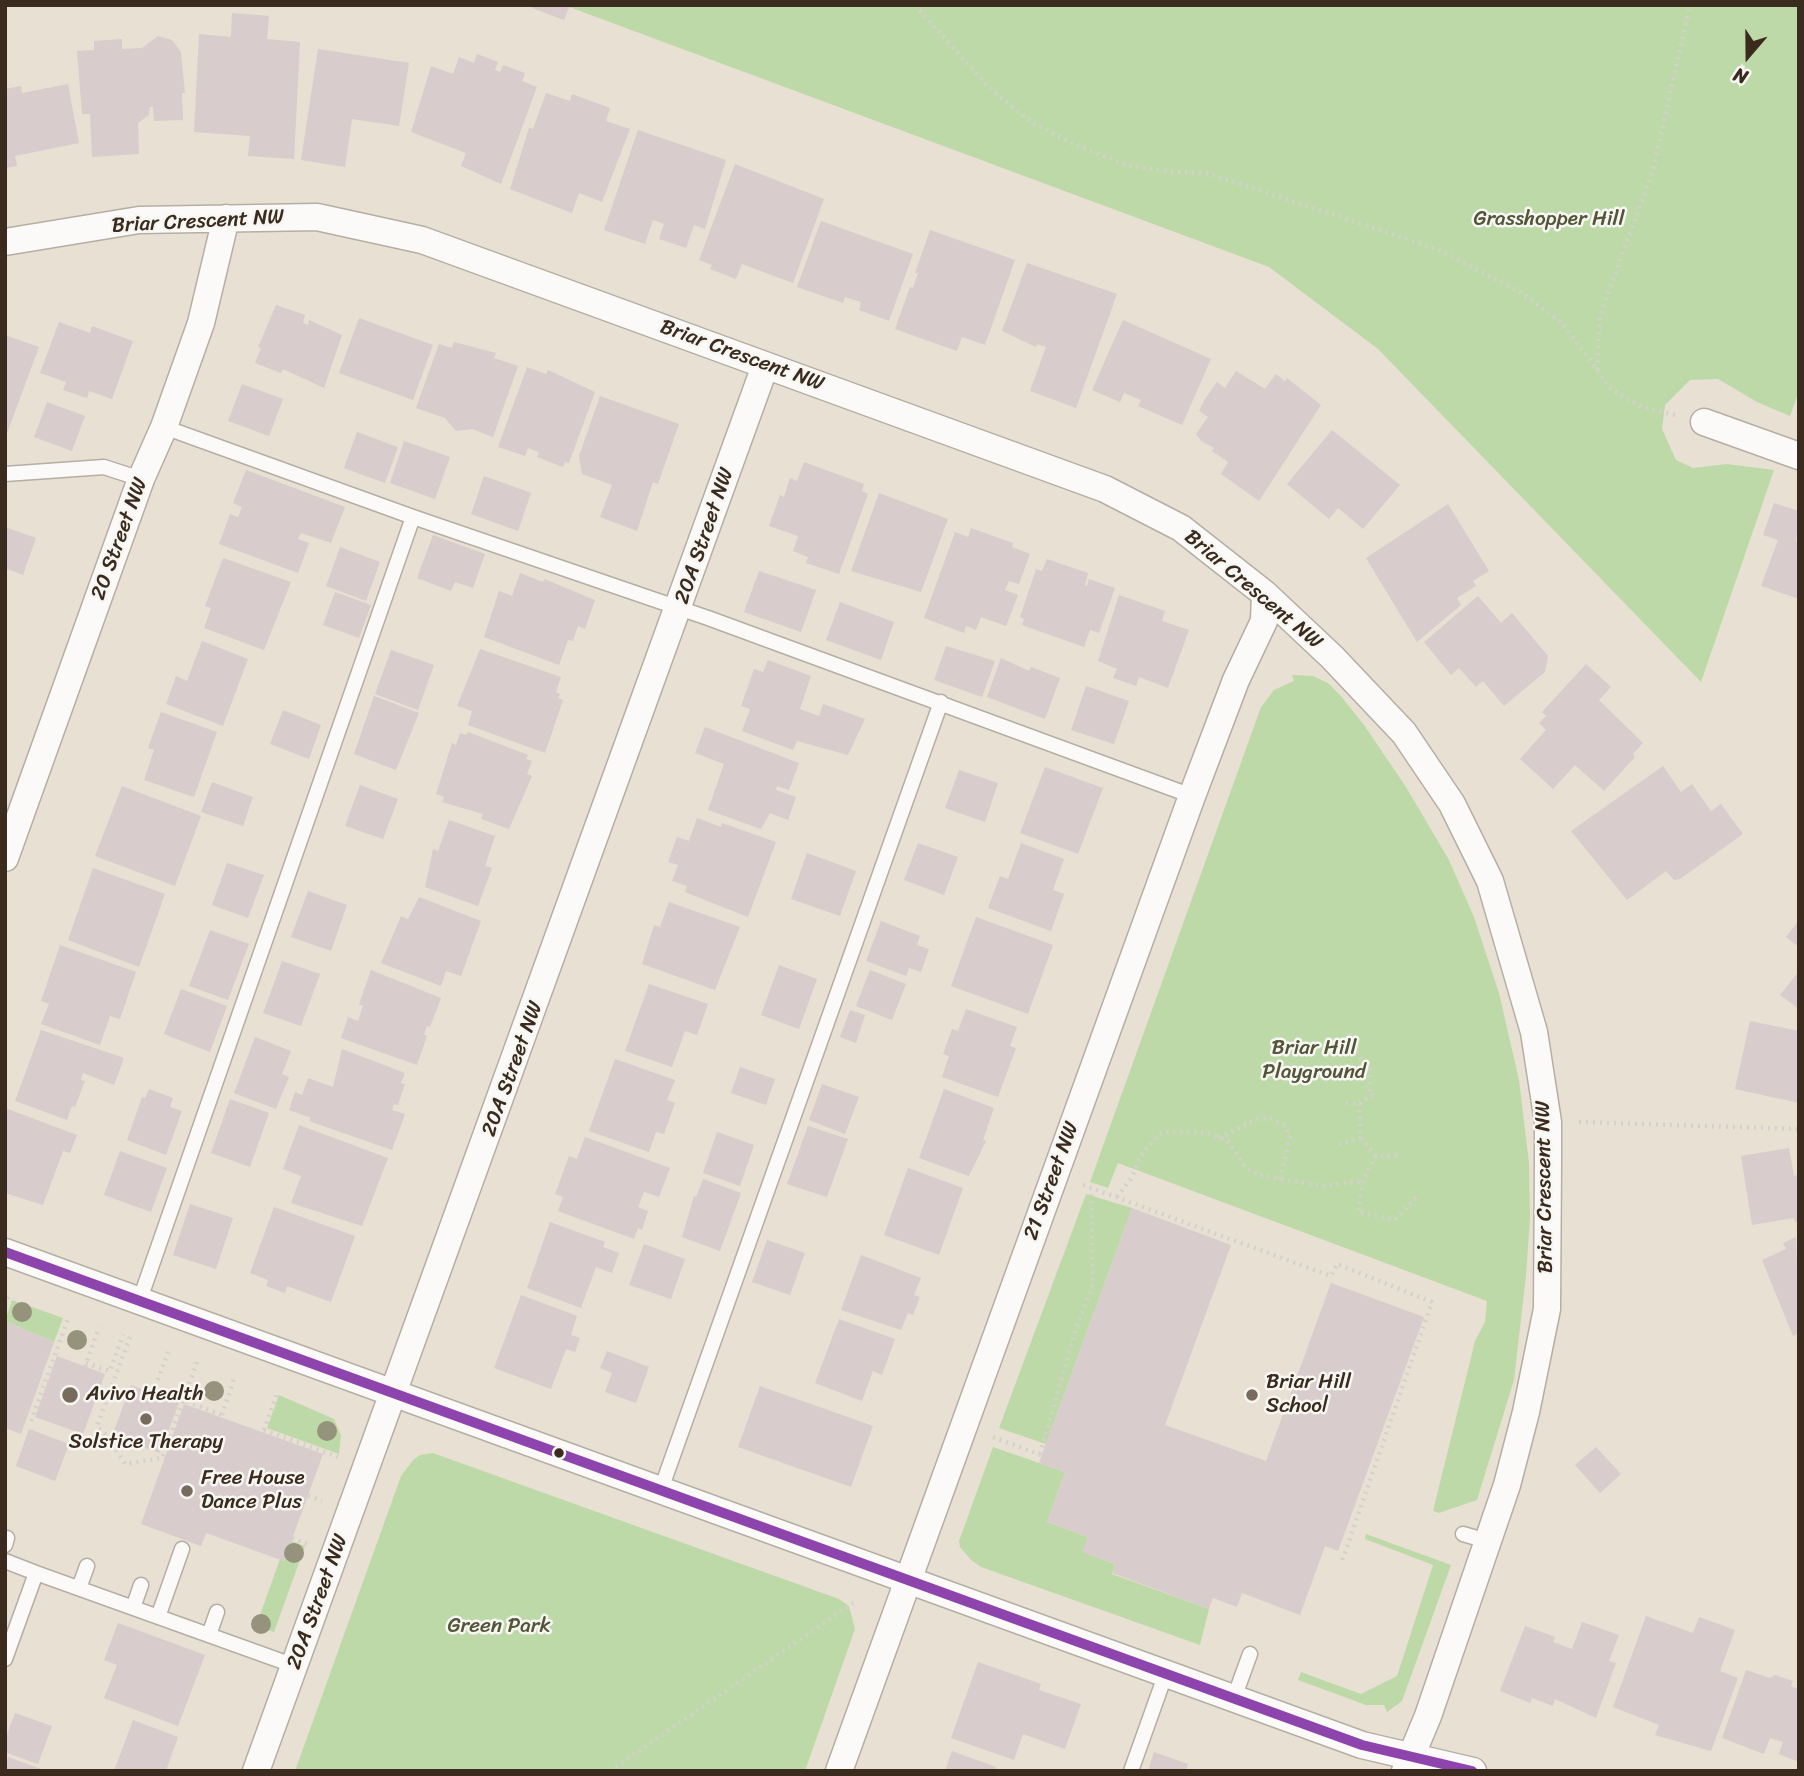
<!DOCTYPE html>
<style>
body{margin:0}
#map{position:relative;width:1804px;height:1776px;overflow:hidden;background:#e8e0d2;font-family:Sriracha,sans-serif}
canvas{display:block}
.frame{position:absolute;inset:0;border:7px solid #3b2a1e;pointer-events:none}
.north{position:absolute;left:1713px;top:21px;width:70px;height:70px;-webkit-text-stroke:5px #f6f6f2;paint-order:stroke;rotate:200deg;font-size:19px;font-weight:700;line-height:28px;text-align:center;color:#3b2a1e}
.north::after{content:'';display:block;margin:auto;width:24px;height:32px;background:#3b2a1e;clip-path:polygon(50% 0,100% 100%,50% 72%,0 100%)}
</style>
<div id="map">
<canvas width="1804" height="1776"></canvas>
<div class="frame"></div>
<div class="north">N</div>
</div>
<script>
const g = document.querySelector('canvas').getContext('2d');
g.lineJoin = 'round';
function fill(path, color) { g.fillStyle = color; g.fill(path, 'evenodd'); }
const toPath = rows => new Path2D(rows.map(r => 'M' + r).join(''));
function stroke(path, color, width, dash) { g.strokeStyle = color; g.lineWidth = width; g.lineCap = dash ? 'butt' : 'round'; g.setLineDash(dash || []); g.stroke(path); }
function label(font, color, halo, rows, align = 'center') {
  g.font = font + ' Sriracha,sans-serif'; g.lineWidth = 5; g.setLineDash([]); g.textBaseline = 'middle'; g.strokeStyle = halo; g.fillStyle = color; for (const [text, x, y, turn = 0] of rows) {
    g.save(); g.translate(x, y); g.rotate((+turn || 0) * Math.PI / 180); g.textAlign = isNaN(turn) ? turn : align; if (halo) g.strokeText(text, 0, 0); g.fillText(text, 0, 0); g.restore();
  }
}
fill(toPath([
 [564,5,1799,5,1799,391,1790,416,1757,402,1718,379,1690,380,1665,405,1662,429,1676,460,1693,468,1727,464,1774,470,1701,682,1378,349,1269,267],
 [1292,675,1313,676,1328,683,1340,695,1364,725,1406,787,1449,860,1474,917,1499,993,1519,1080,1529,1163,1530,1218,1526,1276,1514,1380,1477,1500,1439,1513,1433,1511,1475,1341,1485,1322,1487,1301,1118,1163,1108,1188,1090,1182,1261,707,1274,690,1294,681],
 [1086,1194,1132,1208,1046,1444,999,1428],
 [12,1300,63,1318,54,1342,5,1321],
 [279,1395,334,1419,341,1435,339,1454,267,1428],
 [993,1447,1065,1472,1047,1522,1088,1537,1083,1552,1115,1564,1112,1574,1209,1609,1200,1645,981,1567,971,1560,960,1547,959,1541],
 [433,1453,839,1599,849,1606,855,1629,805,1771,295,1771,401,1476,413,1460,420,1455],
 [1366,1534,1451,1565,1402,1701,1387,1712,1384,1705,1366,1705,1298,1680,1301,1672,1361,1694,1397,1676,1433,1565,1365,1539],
 [291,1541,305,1546,274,1632,256,1626,280,1559,284,1561]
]), '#bed9a8');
fill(toPath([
 [533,5,570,5,564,20,532,8],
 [232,13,269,16,267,39,300,42,294,159,248,156,250,136,194,132,199,34,231,37],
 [158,36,172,40,181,52,185,93,182,93,183,120,154,121,153,107,150,107,149,115,138,123,139,154,92,157,90,114,82,114,77,51,94,50,94,41,122,39,122,49,142,48],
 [318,49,409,63,399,126,352,119,345,167,301,160],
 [477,54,498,62,495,70,500,72,503,65,525,73,522,81,537,87,501,184,461,166,466,153,411,132,431,66,453,74,459,57,474,63],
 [68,84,79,143,15,156,17,166,5,168,5,89,21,86,22,93],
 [546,93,570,101,572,94,610,108,606,121,630,129,602,202,579,193,572,213,510,189,529,128,533,129],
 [638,130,726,160,705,229,694,225,686,248,659,239,664,224,653,220,645,244,604,230],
 [735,164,824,199,793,283,742,264,736,279,710,269,712,265,699,260],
 [821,221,913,254,889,321,859,310,861,302,845,297,843,303,797,287],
 [930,230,1015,260,985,345,962,337,957,351,895,329,910,287,913,288,918,273,915,273],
 [1027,263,1117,294,1076,408,1030,391,1046,347,1037,344,1036,347,1002,331],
 [276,305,305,315,303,323,308,325,309,320,342,335,324,388,283,369,281,373,255,363,261,348,258,347],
 [359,318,433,345,413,400,339,373],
 [1123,320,1211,359,1182,425,1138,406,1141,400,1124,393,1120,402,1092,390],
 [59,322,90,333,92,326,133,341,112,399,89,391,87,398,63,390,66,382,40,373],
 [5,335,39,347,6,436,5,436],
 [454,342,496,353,494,358,518,366,493,437,472,429,456,431,445,418,416,408,439,344,452,348],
 [527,367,546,374,548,370,595,392,569,463,565,462,563,467,537,457,539,452,528,448,525,456,498,447],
 [1236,371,1265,389,1276,374,1285,381,1287,378,1321,405,1259,501,1221,474,1228,462,1212,451,1214,448,1201,441,1196,434,1208,417,1199,411,1205,399,1217,382,1225,388],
 [242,384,283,399,269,436,228,421],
 [600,396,679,424,658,484,653,482,637,531,600,517,612,485,582,474,579,456],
 [47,402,85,416,72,451,34,437],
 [1332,430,1400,485,1363,529,1338,508,1329,519,1287,484],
 [357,432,398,447,385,483,344,468],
 [404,441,450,457,435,499,390,483],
 [804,462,864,484,862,491,868,494,839,574,806,563,808,557,793,551,798,536,769,526,780,495,784,497,790,478,797,481],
 [246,470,345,507,331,543,301,533,298,539,309,543,298,573,219,544,230,514,238,517,242,507,233,503],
 [484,476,531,493,518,531,471,514],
 [879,493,948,519,921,592,851,571],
 [1774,503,1799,511,1796,541,1799,542,1799,599,1761,586,1778,540,1763,535],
 [1448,504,1489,571,1473,581,1476,586,1457,598,1461,605,1417,642,1366,558],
 [5,527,36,538,23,575,7,569,5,574],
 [971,528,1013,543,1012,547,1030,554,1019,584,1009,581,1005,590,1018,595,1006,626,981,617,976,630,966,626,964,633,924,618,955,532,968,537],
 [433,535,485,554,473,588,455,582,451,591,417,578],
 [340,547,380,562,366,601,326,586],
 [223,558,291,582,264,650,204,628,211,608,205,606],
 [1047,559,1088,573,1085,585,1087,586,1089,579,1115,588,1099,633,1090,630,1084,647,1022,625,1024,619,1020,617,1036,569,1042,571],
 [759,571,816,590,801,632,744,612],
 [520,573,543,582,544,579,595,600,585,629,578,626,573,641,568,640,559,665,484,637,499,591,512,596],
 [335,592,371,605,359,638,323,625],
 [1119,595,1165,611,1162,621,1189,630,1168,688,1139,677,1136,686,1113,678,1117,669,1098,661],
 [1478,596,1501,623,1512,613,1548,656,1545,672,1504,706,1483,681,1476,687,1459,668,1451,675,1424,642],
 [840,602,894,622,881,660,826,640],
 [202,641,248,659,223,726,166,704,176,676,187,681],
 [946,646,995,661,982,697,934,680],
 [480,649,561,677,556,692,560,694,558,698,563,700,545,753,468,725,472,711,457,706],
 [391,650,434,665,418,710,375,694],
 [1001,658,1029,671,1031,667,1060,678,1045,719,987,697],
 [768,660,811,676,800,709,819,716,823,704,865,719,848,755,797,741,793,750,742,731,750,709,741,706,754,669,763,672],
 [1586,664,1611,687,1599,700,1643,743,1633,754,1635,757,1604,791,1575,765,1553,789,1520,759,1546,730,1539,723,1546,716,1542,712],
 [1086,686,1129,701,1114,744,1071,730],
 [374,696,419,713,396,770,354,754],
 [283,710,321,725,309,759,270,744],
 [161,712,217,732,194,797,144,780,154,750,148,748],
 [705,727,799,763,789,790,777,786,776,790,796,797,788,820,770,813,761,829,708,810,724,764,695,753],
 [468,732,528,755,526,759,532,761,527,774,532,776,509,829,481,819,483,814,442,802,444,797,436,794,452,743,456,745,460,733,466,735],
 [1663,766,1681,792,1692,784,1711,811,1721,804,1743,834,1680,879,1674,880,1666,871,1627,900,1571,831],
 [1045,767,1103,788,1078,854,1020,833],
 [959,770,998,783,985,822,945,808],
 [212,782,253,797,243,826,201,812],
 [360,785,398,799,383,839,345,826],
 [122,786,201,816,175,886,95,856],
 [697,818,721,827,722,823,776,842,748,917,685,892,687,886,672,881,678,865,668,862,677,837,689,841],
 [449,820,495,836,485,866,492,868,478,906,425,887,433,849,438,851],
 [918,843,958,857,944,895,904,880],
 [1021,843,1064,859,1053,890,1064,894,1051,931,988,908,1000,876,1008,879],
 [807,853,856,871,840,916,791,899],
 [227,863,264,875,248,918,212,905],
 [93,868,165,894,139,967,68,940],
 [308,891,347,905,331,951,291,937],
 [419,897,481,921,461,976,446,971,441,986,381,963,401,916,408,919],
 [669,902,740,927,715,990,642,964,654,925,660,927],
 [976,917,1053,945,1028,1014,951,986],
 [1799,920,1799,947,1786,937],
 [881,921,920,936,917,945,929,949,921,972,909,968,906,976,866,961],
 [210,930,249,944,228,1000,189,986],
 [60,945,136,972,120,1019,110,1016,100,1045,41,1024,49,1004,41,1001],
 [282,961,320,974,301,1026,263,1013],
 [779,965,817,979,799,1029,761,1015],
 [371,970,441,998,430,1027,427,1026,424,1034,427,1036,417,1065,341,1038,348,1017,358,1021,363,1006,359,1004],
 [870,970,906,984,892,1020,856,1006],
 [1799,971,1799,1009,1780,995],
 [649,984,708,1004,697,1035,685,1031,672,1067,625,1051],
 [181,989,227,1006,210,1052,164,1034],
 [966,1009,1017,1027,1010,1046,1016,1048,998,1097,942,1077,949,1056,943,1054,952,1029,958,1031],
 [850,1010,865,1015,856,1043,840,1037],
 [1750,1021,1799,1031,1799,1103,1735,1089],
 [41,1030,124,1058,114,1085,83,1073,81,1080,85,1081,75,1107,72,1106,67,1120,15,1101],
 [255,1037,291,1051,282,1074,289,1077,276,1109,234,1093],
 [342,1049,405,1073,401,1083,405,1084,398,1105,394,1104,392,1110,405,1114,392,1150,309,1121,311,1118,289,1110,295,1092,302,1095,308,1078,333,1087],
 [615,1059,675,1080,667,1100,675,1103,664,1134,656,1132,649,1152,589,1131],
 [740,1067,775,1079,766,1105,731,1093],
 [822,1084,859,1097,845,1134,809,1120],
 [149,1089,173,1098,170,1107,182,1111,166,1155,127,1140,142,1097,145,1098],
 [944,1089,994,1108,983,1140,986,1141,969,1176,919,1158],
 [230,1099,269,1113,250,1167,211,1153],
 [5,1108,77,1135,70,1153,63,1151,43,1205,5,1193],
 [299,1125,388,1158,362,1226,291,1203,301,1176,283,1169],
 [808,1126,848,1139,827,1197,787,1184],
 [717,1132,754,1145,740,1186,703,1173],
 [585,1137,670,1168,659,1197,644,1192,638,1207,648,1211,642,1230,638,1228,634,1239,558,1211,563,1197,555,1194,569,1156,577,1159],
 [1789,1148,1794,1176,1799,1175,1799,1221,1795,1222,1794,1218,1752,1225,1741,1156],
 [120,1151,167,1168,151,1212,104,1195],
 [908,1168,963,1188,939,1255,884,1235],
 [703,1179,741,1193,720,1251,682,1237,694,1196,696,1197],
 [190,1204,233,1218,216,1269,173,1255],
 [274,1207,355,1236,331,1302,287,1286,285,1293,266,1286,268,1280,250,1273],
 [1132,1208,1231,1245,1165,1425,1266,1461,1331,1283,1424,1317,1338,1551,1325,1546,1300,1615,1242,1593,1237,1607,1213,1598,1209,1609,1112,1573,1115,1564,1082,1552,1088,1537,1047,1522,1065,1472,1039,1463],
 [550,1222,605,1242,603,1247,619,1253,612,1273,596,1267,581,1308,527,1288],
 [1796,1237,1799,1333,1793,1336,1762,1260,1786,1249,1783,1243],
 [767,1240,805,1253,790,1295,752,1282],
 [644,1244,685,1259,671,1299,629,1285],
 [861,1255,921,1278,914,1295,920,1297,913,1315,908,1313,901,1330,841,1310],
 [521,1295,577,1316,571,1335,580,1338,575,1352,566,1349,551,1389,494,1368],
 [839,1319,895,1339,882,1375,873,1371,862,1401,815,1383],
 [5,1321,54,1342,21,1434,5,1428],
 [607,1351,649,1367,636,1403,605,1392,612,1373,600,1368],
 [57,1356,105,1374,83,1434,35,1417],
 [131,1385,179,1403,160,1453,112,1436],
 [760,1386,873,1426,851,1487,738,1447],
 [184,1404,323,1454,284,1561,206,1533,201,1546,141,1524],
 [29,1429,69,1444,55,1481,16,1466],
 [1596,1447,1621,1474,1600,1493,1575,1465],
 [1646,1616,1693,1633,1699,1617,1735,1630,1720,1671,1738,1678,1711,1751,1655,1735,1659,1725,1613,1707],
 [1582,1622,1619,1635,1609,1661,1616,1663,1596,1718,1555,1699,1553,1706,1532,1698,1530,1703,1500,1691,1525,1626,1555,1637,1553,1642,1572,1649],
 [118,1623,205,1655,178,1726,104,1698,117,1665,104,1660],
 [978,1662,1041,1684,1039,1690,1081,1704,1065,1749,1023,1734,1014,1760,951,1738],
 [1746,1670,1770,1678,1775,1675,1793,1681,1791,1686,1799,1689,1799,1762,1779,1754,1783,1742,1770,1738,1764,1754,1722,1738],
 [15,1713,52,1726,38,1764,5,1752,5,1740],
 [133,1720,178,1737,166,1771,114,1771],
 [952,1751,996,1767,995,1771,945,1771],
 [1154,1752,1188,1764,1186,1771,1148,1771],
 [8,1757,44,1770,44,1771,5,1771]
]), '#d8cccc');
const service = toPath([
 [164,427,413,517,708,618,1192,796],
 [5,474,104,467,141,479],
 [140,1299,413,517],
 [660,1492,941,702],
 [1463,1534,1487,1541],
 [5,1545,7,1538],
 [5,1561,36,1573,5,1659],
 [36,1573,295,1666],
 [79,1588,87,1566],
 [133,1608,141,1585],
 [158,1617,182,1549],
 [209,1635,217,1612],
 [1234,1698,1250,1654],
 [1131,1771,1166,1673]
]);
const minor = toPath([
 [5,242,139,220,317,217,422,240,1105,489,1181,528,1265,594,1332,657,1404,733,1452,804,1490,881,1534,1032,1548,1122,1548,1162,1547,1309,1526,1412,1507,1485,1428,1716,1405,1771],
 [1704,422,1799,456],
 [5,858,141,479,164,427,201,323,226,218],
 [5,1252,1362,1745,1473,1771],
 [256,1771,765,366],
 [839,1771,1192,796,1236,680,1264,621,1265,594]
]);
stroke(service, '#b5aea4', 17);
stroke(minor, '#b5aea4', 29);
stroke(toPath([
 [915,5,989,88,1033,123,1076,145,1127,165,1173,172,1207,173,1434,248,1517,290,1562,323,1611,389,1641,407,1676,415],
 [1597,369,1600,316,1653,170,1690,5],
 [1350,1033,1350,1044,1370,1070,1370,1096],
 [1346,1103,1359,1104,1370,1096,1379,1096],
 [1579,1122,1799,1129],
 [1219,1138,1256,1119,1270,1118,1285,1126,1290,1137,1280,1179],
 [1361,1138,1376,1156,1399,1155],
 [1339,1144,1361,1138,1359,1104],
 [1376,1156,1363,1181,1358,1212,1395,1220,1419,1194],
 [1083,1185,1331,1276,1337,1264,1432,1302,1341,1564],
 [1117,1197,1132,1177,1141,1155,1159,1134,1184,1131,1210,1134,1228,1141,1244,1165,1257,1175,1322,1186,1363,1181],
 [5,1305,9,1294],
 [130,1337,97,1426,109,1438,125,1464,162,1458,197,1362],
 [86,1363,110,1371,123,1335],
 [85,1367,99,1327],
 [154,1389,222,1415],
 [153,1393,168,1352],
 [222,1415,235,1376],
 [31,1421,69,1316],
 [264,1430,338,1457],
 [264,1430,278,1391],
 [993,1437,1041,1455],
 [1040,1454,1076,1328,1093,1284,1091,1189],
 [308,1496,322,1501],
 [292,1538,307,1544],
 [610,1771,853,1603]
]), '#d4d1cd', 4.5, [2, 5]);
stroke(service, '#fcfaf8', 14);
stroke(minor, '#fcfaf8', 26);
stroke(toPath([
 [5,1252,1362,1745,1472,1771]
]), '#8e44ad', 10);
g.fillStyle = '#96937d';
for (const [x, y] of [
 [22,1312],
 [77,1340],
 [214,1391],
 [327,1431],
 [294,1553],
 [261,1624]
]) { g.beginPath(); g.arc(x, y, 10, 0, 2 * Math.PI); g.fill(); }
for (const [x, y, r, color] of [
 [70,1395,9,"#786a5d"],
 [1252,1395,7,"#786a5d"],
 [146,1419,7,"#786a5d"],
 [559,1453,6,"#3b2a1e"],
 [187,1491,7,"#786a5d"]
]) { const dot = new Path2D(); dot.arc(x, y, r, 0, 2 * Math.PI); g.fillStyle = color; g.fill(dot); stroke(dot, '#f6f6f2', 2.5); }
label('21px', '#535438', '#f6f6f2', [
 ["Grasshopper Hill",1549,220],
 ["Briar Hill",1314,1049],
 ["Playground",1314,1073],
 ["Green Park",499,1627]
]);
label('21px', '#3b2a1e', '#f6f6f2', [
 ["Briar Crescent NW",198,222,-3],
 ["Briar Crescent NW",742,356,20],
 ["20A Street NW",705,536,-71],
 ["20 Street NW",120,539,-70],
 ["Briar Crescent NW",1253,590,40],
 ["20A Street NW",513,1069,-70],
 ["21 Street NW",1052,1181,-70],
 ["Briar Crescent NW",1545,1187,-91],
 ["20A Street NW",318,1602,-70]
]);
label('21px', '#3b2a1e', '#f6f6f2', [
 ["Briar Hill",1266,1383],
 ["School",1266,1407],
 ["Avivo Health",86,1395],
 ["Solstice Therapy",146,1443,"center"],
 ["Free House",201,1479],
 ["Dance Plus",201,1503]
], 'left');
</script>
